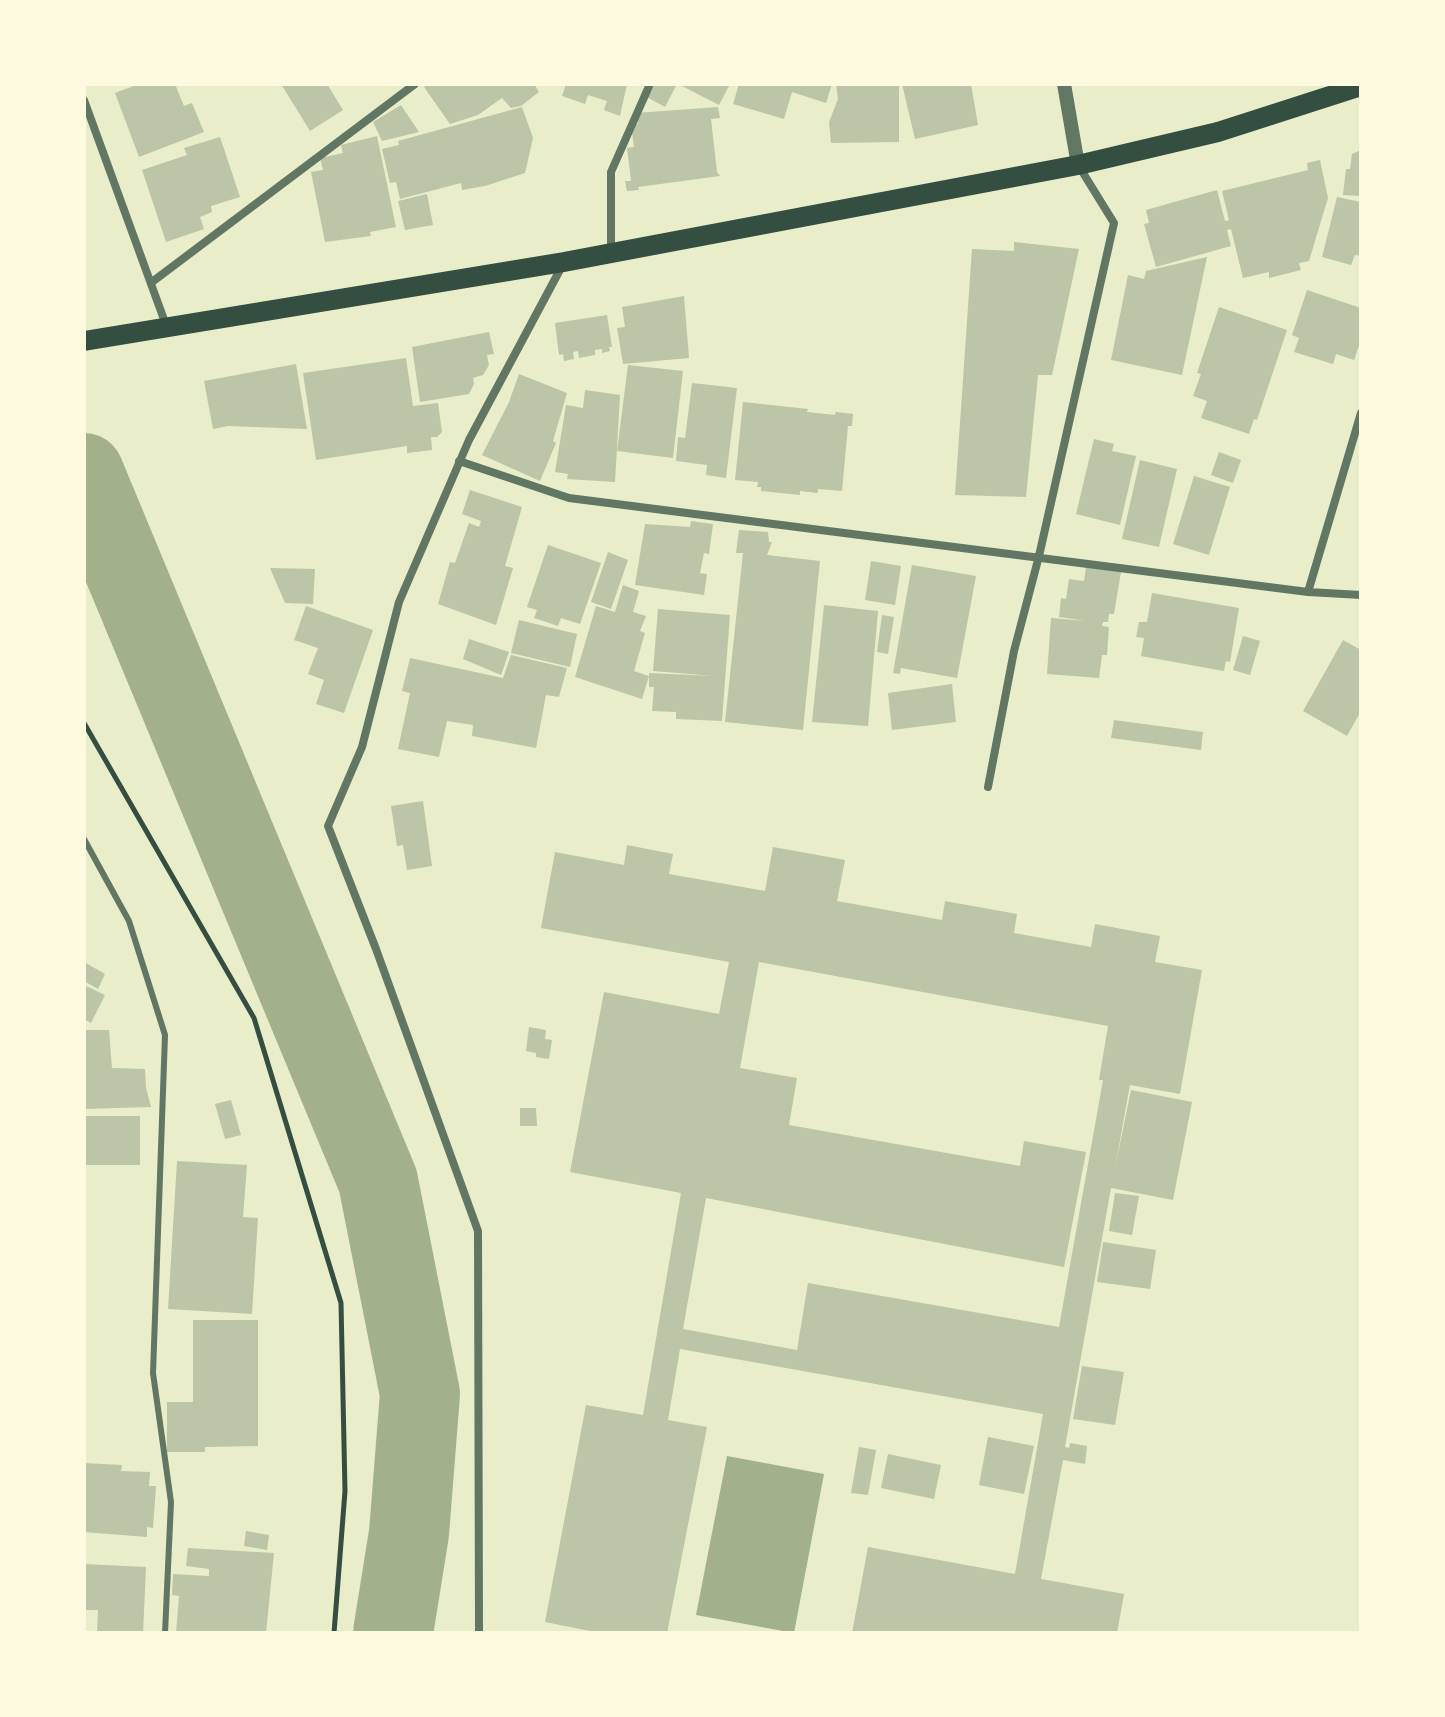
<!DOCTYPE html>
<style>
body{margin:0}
#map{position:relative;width:1445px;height:1717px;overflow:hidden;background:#e9edc9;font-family:Bitter,serif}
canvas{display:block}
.frame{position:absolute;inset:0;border:86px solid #fefae0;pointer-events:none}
</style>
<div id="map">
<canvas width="1445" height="1717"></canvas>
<div class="frame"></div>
</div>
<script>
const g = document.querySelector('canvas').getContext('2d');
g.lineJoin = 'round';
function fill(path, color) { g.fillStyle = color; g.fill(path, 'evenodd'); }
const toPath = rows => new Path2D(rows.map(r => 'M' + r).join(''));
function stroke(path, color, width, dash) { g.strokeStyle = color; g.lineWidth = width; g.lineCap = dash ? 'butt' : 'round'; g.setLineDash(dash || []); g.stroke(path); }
fill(toPath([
 [727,1456,824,1474,794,1633,696,1615]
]), '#a3b18a');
stroke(toPath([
 [84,473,378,1181,420,1394,409,1533,393,1633]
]), '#a3b18a', 80);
fill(toPath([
 [139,84,175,84,184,106,192,103,204,132,139,157,115,93],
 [281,84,327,84,343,110,310,131],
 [428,84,534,84,539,92,521,106,511,108,502,98,478,115,450,124,424,87],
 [566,84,627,84,620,116,604,110,607,101,588,95,585,104,562,96],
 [646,84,677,84,665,107,641,94],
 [678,84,730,84,719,105],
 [739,84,832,84,826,103,792,92,784,119,733,104],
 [836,84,899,84,899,142,831,143,829,122,838,99],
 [902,84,971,84,978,125,915,139],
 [401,105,419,132,382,141,373,122],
 [522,107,533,138,525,173,485,186,462,190,461,183,400,199,396,182,390,183,382,149,399,145,398,141],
 [718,107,720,118,711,119,717,172,720,176,638,187,639,190,627,191,625,181,631,181,627,148,634,147,631,125,638,124,636,113],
 [377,136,396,227,370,232,371,236,325,242,311,172,323,170,320,158,343,153,341,145],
 [220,137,240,197,211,206,212,212,200,217,204,229,166,242,142,170,187,155,184,148],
 [1361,150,1361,196,1343,195,1346,169,1350,169,1352,154],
 [1320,160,1328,198,1309,261,1299,263,1301,270,1269,278,1269,272,1243,278,1231,229,1227,230,1231,246,1156,267,1144,224,1149,223,1146,210,1217,190,1225,221,1229,220,1222,191,1308,170,1307,163],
 [427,194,433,225,405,230,398,201],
 [1337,197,1361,202,1361,256,1355,255,1351,265,1322,257],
 [1014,242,1079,249,1052,375,1038,375,1026,497,955,495,972,249,1014,251],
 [1207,257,1182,375,1111,360,1128,275,1144,279,1146,271],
 [1307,290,1361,308,1361,340,1354,360,1336,354,1333,364,1294,352,1299,338,1292,335],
 [684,296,689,358,623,364,617,328,625,327,622,307],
 [1219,307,1287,330,1257,420,1254,419,1249,434,1201,418,1207,401,1193,396,1201,374,1197,373],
 [607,315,612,347,609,347,610,351,602,353,602,349,595,350,595,355,579,358,578,351,573,352,574,359,564,361,563,354,559,355,555,323],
 [489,332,494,354,487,355,489,365,483,375,473,378,474,384,469,394,420,402,412,347],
 [406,358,413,406,438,403,442,432,437,437,431,437,432,450,407,453,407,446,316,460,303,373],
 [296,364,307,429,228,426,213,429,204,381],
 [628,365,683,371,673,458,617,451],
 [519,374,567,393,553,441,556,443,540,481,482,455,509,402],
 [692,383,737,388,726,478,706,475,707,465,676,461,678,437,685,438],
 [585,390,620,395,615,482,567,479,568,474,555,472,566,405,583,408],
 [743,402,808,409,807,412,835,415,836,412,853,414,852,426,848,426,842,491,818,489,818,493,800,491,800,495,761,491,761,487,757,487,758,482,735,480],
 [1094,439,1114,444,1112,451,1136,456,1120,525,1076,514],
 [1219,452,1241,460,1233,483,1211,475],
 [1140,460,1177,469,1159,547,1122,539],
 [1194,476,1230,487,1209,555,1173,544],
 [470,490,522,507,505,566,513,568,496,625,438,604,450,562,455,563,469,523,479,527,481,521,462,514],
 [691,521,713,524,709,554,704,553,700,573,707,574,704,595,635,585,645,524,690,527],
 [739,530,768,532,769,542,772,542,767,555,820,561,803,730,725,722,743,553,736,553],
 [548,545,601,563,580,624,561,618,558,626,534,618,537,610,527,607],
 [608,552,628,560,611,609,591,602],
 [871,561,901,566,895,605,865,600],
 [912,565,976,576,957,678,901,668,900,674,893,673],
 [1086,567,1121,572,1114,614,1109,614,1108,622,1103,622,1102,626,1109,627,1107,655,1102,655,1099,678,1047,674,1051,618,1086,621,1059,617,1061,598,1066,599,1069,579,1084,581],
 [270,568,315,569,313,604,285,603],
 [623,585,639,591,633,612,646,616,640,631,645,633,634,671,649,676,642,699,575,677,596,606,615,612],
 [1152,593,1239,608,1230,662,1226,661,1224,671,1141,656,1144,638,1136,637,1139,622,1147,622],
 [824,605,878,611,868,726,812,722],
 [306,606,373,630,344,713,316,704,324,680,308,674,318,648,294,640],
 [658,609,730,615,722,721,676,719,676,712,652,711,654,687,649,687,649,673,714,676,653,671],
 [882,615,894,617,888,654,877,652],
 [519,620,577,634,570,667,511,653],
 [1243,636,1260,641,1250,675,1233,670],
 [469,639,509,652,501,675,463,659],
 [1343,640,1361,650,1361,711,1347,736,1303,711],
 [511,655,567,668,559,697,546,695,536,748,472,736,473,725,447,721,439,757,398,749,410,693,402,691,410,658,503,678],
 [952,684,956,722,892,730,888,693],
 [1114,720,1203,732,1201,750,1111,738],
 [423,801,432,866,407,870,403,845,397,846,391,806],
 [627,845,673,854,669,874,765,891,773,847,845,860,837,901,942,920,945,901,1017,914,1014,933,1091,947,1095,924,1160,936,1155,962,1202,970,1180,1094,1130,1085,1115,1168,1131,1090,1192,1102,1173,1200,1111,1188,1065,1447,1069,1448,1070,1443,1087,1446,1085,1464,1063,1460,1041,1579,1124,1594,1117,1633,852,1633,868,1547,1015,1574,1043,1414,680,1349,668,1420,707,1427,667,1633,600,1633,545,1622,586,1405,643,1415,681,1193,570,1172,604,992,719,1014,729,962,541,928,555,852,624,865],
 [759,962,1108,1026,1099,1080,1103,1080,1059,1327,808,1283,797,1350,683,1329,706,1198,1064,1267,1086,1152,1024,1141,1020,1166,789,1125,797,1078,740,1068],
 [84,962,105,974,98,989,84,981],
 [84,985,105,995,91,1023,84,1019],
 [529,1027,546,1030,545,1039,552,1040,549,1059,536,1057,536,1053,526,1051],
 [84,1030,109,1030,112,1068,145,1069,146,1088,151,1107,84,1109],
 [231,1100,241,1135,225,1139,215,1104],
 [520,1108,536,1108,537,1126,520,1126],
 [84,1116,140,1116,140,1165,84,1165],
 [177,1161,247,1165,243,1217,258,1218,252,1314,168,1309],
 [1115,1193,1139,1196,1132,1235,1109,1231],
 [1103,1242,1156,1250,1150,1289,1097,1282],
 [193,1320,258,1320,258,1446,205,1447,205,1452,167,1452,167,1402,193,1402],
 [1082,1366,1124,1372,1115,1425,1073,1419],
 [988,1437,1034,1446,1024,1494,979,1485],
 [859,1447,876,1450,868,1495,851,1493],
 [888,1454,941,1465,934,1499,881,1488],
 [84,1463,122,1465,121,1471,150,1472,149,1486,156,1486,153,1528,147,1527,147,1537,84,1532],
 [246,1531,269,1535,267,1550,244,1546],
 [188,1548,274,1553,266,1633,176,1633,179,1596,172,1595,173,1574,209,1576,209,1569,186,1566],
 [84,1564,146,1567,143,1633,97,1633,98,1610,84,1610]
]), '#bcc5a7');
stroke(toPath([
 [84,723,254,1018,341,1303,345,1491,334,1633]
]), '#344e41', 5);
stroke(toPath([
 [84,839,129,921,165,1035,153,1373,171,1502,165,1633]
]), '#617663', 6);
stroke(toPath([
 [84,100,166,325],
 [611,251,611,172,650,84],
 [152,282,415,84],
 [459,461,569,498,1308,592,1361,595],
 [1308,592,1361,413],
 [988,787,1014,651,1039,556,1114,223,1080,168],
 [479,1633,478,1231,376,949,328,826,362,747,399,602,469,440,562,266]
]), '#617663', 8);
stroke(toPath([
 [1064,84,1078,165]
]), '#617663', 14);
stroke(toPath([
 [84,341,564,262,1078,165,1218,132,1361,86]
]), '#344e41', 20);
</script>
